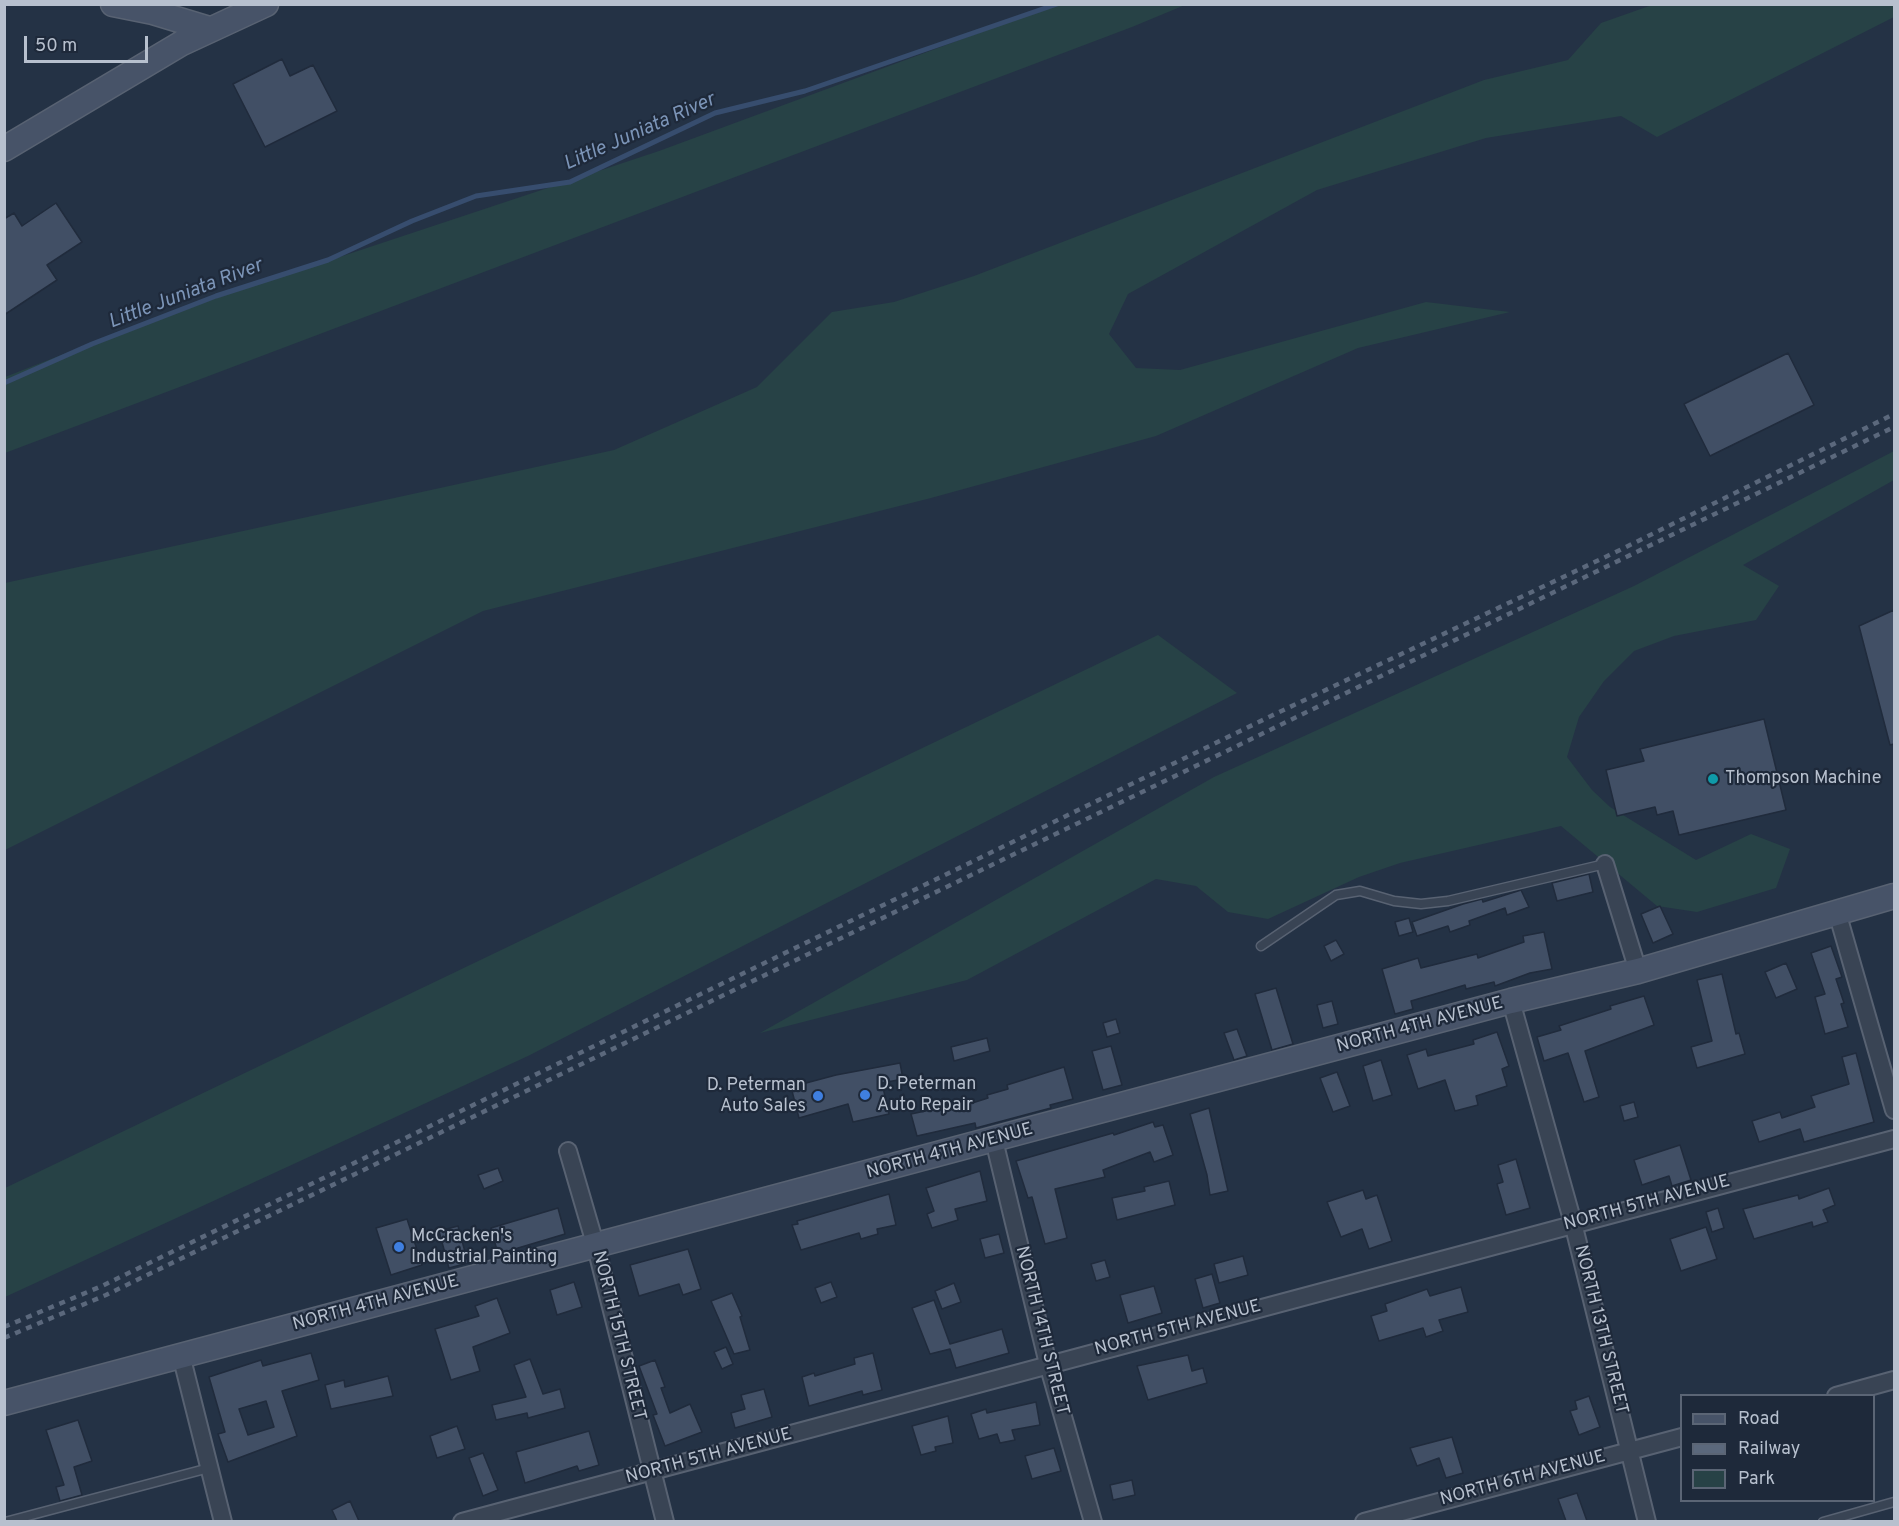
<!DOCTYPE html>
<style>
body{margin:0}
#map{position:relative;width:1899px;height:1526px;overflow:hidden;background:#243245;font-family:Overpass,sans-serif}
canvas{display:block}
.frame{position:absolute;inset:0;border:6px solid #b7c0ce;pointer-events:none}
.legend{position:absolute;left:1680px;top:1394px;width:195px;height:108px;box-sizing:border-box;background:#1e293a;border:2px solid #5b6575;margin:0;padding:8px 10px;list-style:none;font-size:18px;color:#b7c0ce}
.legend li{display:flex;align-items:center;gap:12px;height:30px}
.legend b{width:30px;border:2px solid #5b6575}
.scale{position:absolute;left:24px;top:36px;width:124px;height:27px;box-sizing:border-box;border:3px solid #b7c0ce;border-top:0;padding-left:8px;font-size:18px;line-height:21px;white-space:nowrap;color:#b7c0ce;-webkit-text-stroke:4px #1e293a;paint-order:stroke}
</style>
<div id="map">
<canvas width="1899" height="1526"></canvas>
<div class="frame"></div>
<ul class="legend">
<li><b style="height:8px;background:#475368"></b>Road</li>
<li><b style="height:8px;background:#5b687c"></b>Railway</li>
<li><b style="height:16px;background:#274246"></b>Park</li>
</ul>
<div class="scale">50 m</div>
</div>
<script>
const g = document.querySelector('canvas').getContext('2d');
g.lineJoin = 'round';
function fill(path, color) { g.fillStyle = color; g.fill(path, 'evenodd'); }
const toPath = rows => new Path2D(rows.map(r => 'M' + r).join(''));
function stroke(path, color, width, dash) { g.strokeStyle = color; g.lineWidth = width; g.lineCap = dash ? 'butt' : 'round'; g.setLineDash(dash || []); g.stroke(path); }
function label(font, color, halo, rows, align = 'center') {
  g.font = font + ' Overpass,sans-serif'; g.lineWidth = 4.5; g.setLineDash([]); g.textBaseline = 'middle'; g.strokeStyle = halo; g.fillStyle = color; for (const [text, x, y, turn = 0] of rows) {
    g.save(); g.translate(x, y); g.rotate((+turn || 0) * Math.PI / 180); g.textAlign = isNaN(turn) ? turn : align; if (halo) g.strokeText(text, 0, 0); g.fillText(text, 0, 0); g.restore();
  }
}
fill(toPath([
 [1057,4,1185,5,1132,27,5,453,5,377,153,319,659,151],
 [1652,5,1894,5,1894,17,1657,137,1621,116,1486,138,1317,190,1128,294,1109,334,1136,368,1180,370,1426,302,1510,312,1358,348,1156,436,931,498,483,611,5,850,5,583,614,450,757,387,832,312,894,302,974,276,1484,80,1568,60,1601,23],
 [1894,451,1894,480,1743,565,1779,586,1756,620,1674,636,1634,651,1604,681,1579,717,1567,757,1592,790,1610,807,1696,860,1751,834,1790,849,1776,888,1697,912,1657,906,1561,826,1400,863,1359,877,1268,919,1228,912,1196,886,1156,879,967,980,760,1033,1214,777,1634,586],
 [1158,635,1237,693,528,1056,5,1297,5,1188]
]), '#274246');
stroke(toPath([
 [4,383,92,344,216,296,328,260,412,221,476,196,570,182,715,113,805,91,1057,4]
]), '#374d6e', 5);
const building = toPath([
 [282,59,290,76,313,65,337,111,265,147,233,84,282,59],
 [56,203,82,242,47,265,57,280,4,315,4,219,14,213,22,226,56,203],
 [1788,353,1814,405,1710,456,1684,404,1788,353],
 [1894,610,1894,744,1890,745,1859,626,1894,610],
 [1764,719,1786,810,1679,835,1673,811,1657,815,1655,807,1617,816,1606,770,1644,761,1640,749,1764,719],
 [1589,874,1593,892,1557,901,1552,883,1589,874],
 [1521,890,1529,907,1507,915,1505,908,1469,921,1470,925,1450,932,1448,926,1417,936,1412,922,1463,904,1482,899,1483,902,1521,890],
 [1660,906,1673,934,1653,943,1641,914,1660,906],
 [1409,918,1413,932,1399,936,1395,922,1409,918],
 [1544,932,1552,969,1530,973,1495,986,1494,982,1466,989,1465,985,1435,994,1411,1001,1413,1009,1395,1014,1382,969,1418,958,1421,968,1477,954,1478,958,1524,942,1523,936,1544,932],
 [1336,940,1344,954,1331,961,1324,946,1336,940],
 [1831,946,1842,977,1836,979,1844,1003,1841,1004,1848,1027,1825,1034,1815,997,1825,994,1811,953,1831,946],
 [1786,963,1797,989,1776,998,1765,972,1786,963],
 [1722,974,1736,1034,1739,1033,1745,1054,1697,1068,1691,1047,1712,1041,1697,980,1722,974],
 [1276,988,1293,1044,1272,1050,1255,994,1276,988],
 [1644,996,1654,1025,1585,1051,1599,1097,1584,1102,1568,1053,1544,1061,1537,1037,1561,1030,1559,1026,1611,1009,1610,1006,1644,996],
 [1332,1001,1338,1024,1323,1028,1317,1005,1332,1001],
 [1116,1019,1120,1033,1107,1037,1103,1023,1116,1019],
 [1237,1029,1247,1056,1234,1060,1224,1033,1237,1029],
 [1497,1032,1509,1066,1502,1069,1507,1086,1476,1096,1478,1105,1455,1111,1445,1080,1418,1089,1407,1055,1426,1049,1428,1056,1474,1044,1473,1040,1497,1032],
 [987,1038,990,1051,954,1061,951,1047,987,1038],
 [1111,1046,1122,1085,1103,1090,1092,1051,1111,1046],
 [1856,1053,1874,1122,1804,1142,1800,1129,1759,1142,1752,1121,1780,1112,1782,1118,1815,1107,1811,1096,1849,1084,1842,1057,1856,1053],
 [1381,1060,1392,1095,1373,1101,1363,1066,1381,1060],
 [900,1063,903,1079,882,1083,889,1114,853,1122,848,1104,799,1118,791,1087,836,1075,900,1063],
 [1064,1067,1073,1099,1050,1105,1051,1108,976,1128,975,1123,917,1136,911,1114,949,1106,950,1110,988,1098,987,1095,1008,1089,1007,1085,1064,1067],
 [1337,1072,1350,1106,1333,1112,1320,1078,1337,1072],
 [1634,1102,1638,1117,1624,1121,1620,1106,1634,1102],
 [1209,1108,1228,1191,1210,1195,1207,1175,1190,1114,1209,1108],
 [1153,1122,1155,1127,1163,1125,1173,1155,1154,1162,1150,1152,1103,1170,1105,1177,1055,1189,1067,1238,1045,1244,1032,1197,1028,1198,1016,1161,1113,1133,1114,1135,1153,1122],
 [1680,1145,1691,1180,1672,1186,1669,1176,1642,1185,1634,1160,1680,1145],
 [1516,1159,1530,1208,1506,1215,1497,1184,1503,1182,1498,1165,1516,1159],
 [498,1168,503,1181,484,1189,478,1175,498,1168],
 [980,1171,987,1201,955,1209,958,1220,932,1228,927,1214,934,1211,926,1188,980,1171],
 [1169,1181,1175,1205,1117,1220,1112,1198,1145,1191,1144,1187,1169,1181],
 [1829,1188,1835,1205,1823,1210,1828,1222,1813,1227,1812,1222,1754,1239,1743,1209,1798,1195,1799,1199,1829,1188],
 [1363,1190,1366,1199,1377,1195,1392,1241,1369,1249,1362,1229,1341,1237,1327,1202,1363,1190],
 [889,1194,896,1225,877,1229,878,1234,861,1239,859,1233,801,1250,792,1225,798,1224,797,1221,889,1194],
 [558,1208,565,1234,498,1254,491,1228,558,1208],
 [1718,1208,1724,1228,1712,1232,1706,1212,1718,1208],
 [407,1219,422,1265,391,1275,376,1228,407,1219],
 [458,1226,468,1263,449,1268,439,1231,458,1226],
 [1706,1227,1717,1259,1681,1271,1670,1239,1706,1227],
 [999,1234,1004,1253,985,1258,980,1239,999,1234],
 [688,1249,701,1289,683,1295,679,1284,639,1296,630,1265,688,1249],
 [1243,1256,1248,1275,1219,1283,1214,1264,1243,1256],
 [1105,1260,1110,1277,1096,1281,1091,1264,1105,1260],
 [1212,1274,1220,1303,1203,1308,1195,1279,1212,1274],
 [574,1282,582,1307,557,1315,550,1290,574,1282],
 [831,1282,837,1297,821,1303,815,1288,831,1282],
 [954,1283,961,1302,942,1309,935,1291,954,1283],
 [1154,1286,1162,1313,1128,1323,1120,1295,1154,1286],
 [1461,1287,1468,1312,1439,1320,1443,1331,1426,1337,1423,1328,1379,1341,1371,1316,1387,1311,1385,1304,1427,1289,1430,1296,1461,1287],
 [732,1293,742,1316,740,1317,750,1350,734,1354,711,1301,732,1293],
 [497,1298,510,1333,473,1347,480,1371,451,1380,435,1329,479,1316,475,1306,497,1298],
 [934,1300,950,1344,1002,1329,1009,1353,956,1368,950,1349,930,1354,912,1308,934,1300],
 [726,1347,733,1364,722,1369,714,1352,726,1347],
 [311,1353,319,1380,282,1391,297,1436,228,1462,218,1434,225,1432,209,1377,261,1360,263,1366,311,1353],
 [266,1401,274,1427,248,1435,239,1409,266,1401],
 [873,1353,882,1390,863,1395,862,1391,809,1406,802,1377,814,1373,815,1376,855,1364,854,1358,873,1353],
 [1188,1355,1192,1371,1203,1368,1207,1383,1148,1400,1137,1366,1188,1355],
 [530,1359,543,1394,560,1389,565,1408,528,1418,527,1413,496,1420,492,1405,526,1397,514,1365,530,1359],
 [655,1360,665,1387,661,1388,670,1413,690,1404,702,1432,665,1446,653,1415,657,1414,639,1366,655,1360],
 [388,1376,393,1396,331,1409,325,1385,344,1380,345,1387,388,1376],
 [764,1389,772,1417,735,1428,731,1413,745,1409,741,1395,764,1389],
 [1589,1396,1600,1427,1579,1435,1570,1411,1577,1409,1575,1401,1589,1396],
 [1036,1402,1040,1425,1012,1430,1015,1440,1000,1443,997,1434,979,1439,971,1414,986,1409,987,1413,1036,1402],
 [948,1416,953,1443,935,1447,936,1451,921,1455,912,1426,948,1416],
 [78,1420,92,1461,74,1467,82,1495,60,1501,56,1487,64,1485,46,1430,78,1420],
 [457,1426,465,1449,437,1458,430,1436,457,1426],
 [589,1431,599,1465,579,1471,577,1466,525,1483,516,1452,589,1431],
 [1452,1437,1463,1473,1446,1478,1439,1458,1417,1466,1410,1448,1452,1437],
 [1054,1448,1061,1471,1032,1479,1025,1456,1054,1448],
 [483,1453,498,1490,483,1496,469,1458,483,1453],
 [1132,1480,1135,1495,1113,1500,1110,1485,1132,1480],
 [1577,1493,1587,1521,1566,1521,1558,1499,1577,1493],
 [350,1501,359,1521,337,1521,332,1510,350,1501]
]);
fill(building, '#414f65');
stroke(building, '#202b3c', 1.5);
const lane = toPath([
 [1261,946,1336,895,1360,891,1394,901,1421,904,1448,901,1605,864],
 [5,1522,209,1468],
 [1823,1522,1894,1502]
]);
const street = toPath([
 [1605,864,1638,971],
 [1837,912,1894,1110],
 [1511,1001,1573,1223,1647,1522],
 [994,1140,1048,1364,1093,1522],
 [568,1151,596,1247,665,1522],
 [181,1355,223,1522],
 [1836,1396,1894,1380],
 [462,1522,1894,1139],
 [1364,1522,1682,1437]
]);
const secondary = toPath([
 [113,4,153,12,209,29],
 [4,149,182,43,266,4],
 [4,1403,1511,1001,1638,971,1894,896]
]);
stroke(lane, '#586272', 11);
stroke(street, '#586272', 20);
stroke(secondary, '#586272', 27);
stroke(lane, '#394454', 8);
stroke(street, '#394454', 16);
stroke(secondary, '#475368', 24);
stroke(toPath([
 [4,1327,102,1286,1271,716,1620,550,1894,414],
 [4,1338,106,1295,1894,427]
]), '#5b687c', 4.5, [6, 6]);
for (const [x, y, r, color] of [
 [1713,779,6,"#0f9aa8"],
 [865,1095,6,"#3f7fe0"],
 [818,1096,6,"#3f7fe0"],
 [399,1247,6,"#3f7fe0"]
]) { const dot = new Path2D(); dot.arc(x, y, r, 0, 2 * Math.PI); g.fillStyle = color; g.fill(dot); stroke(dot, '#1e293a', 2); }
label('18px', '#b7c0ce', '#1e293a', [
 ["Thompson Machine",1725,779],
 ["D. Peterman",877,1085],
 ["Auto Repair",877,1106],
 ["D. Peterman",806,1086,"right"],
 ["Auto Sales",806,1107,"right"],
 ["McCracken's",411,1237],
 ["Industrial Painting",411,1258]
], 'left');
label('18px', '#b7c0ce', '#1e293a', [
 ["NORTH 4TH AVENUE",1420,1026,-15],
 ["NORTH 4TH AVENUE",950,1152,-15],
 ["NORTH 5TH AVENUE",1647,1204,-15],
 ["NORTH 4TH AVENUE",376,1304,-15],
 ["NORTH 5TH AVENUE",1178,1329,-15],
 ["NORTH 13TH STREET",1600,1330,76],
 ["NORTH 14TH STREET",1041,1331,76],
 ["NORTH 15TH STREET",618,1336,76],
 ["NORTH 5TH AVENUE",709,1457,-15],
 ["NORTH 6TH AVENUE",1523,1479,-15]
]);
label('italic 20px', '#7c95b8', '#1e293a', [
 ["Little Juniata River",640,133,-24],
 ["Little Juniata River",186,295,-21]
]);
</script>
